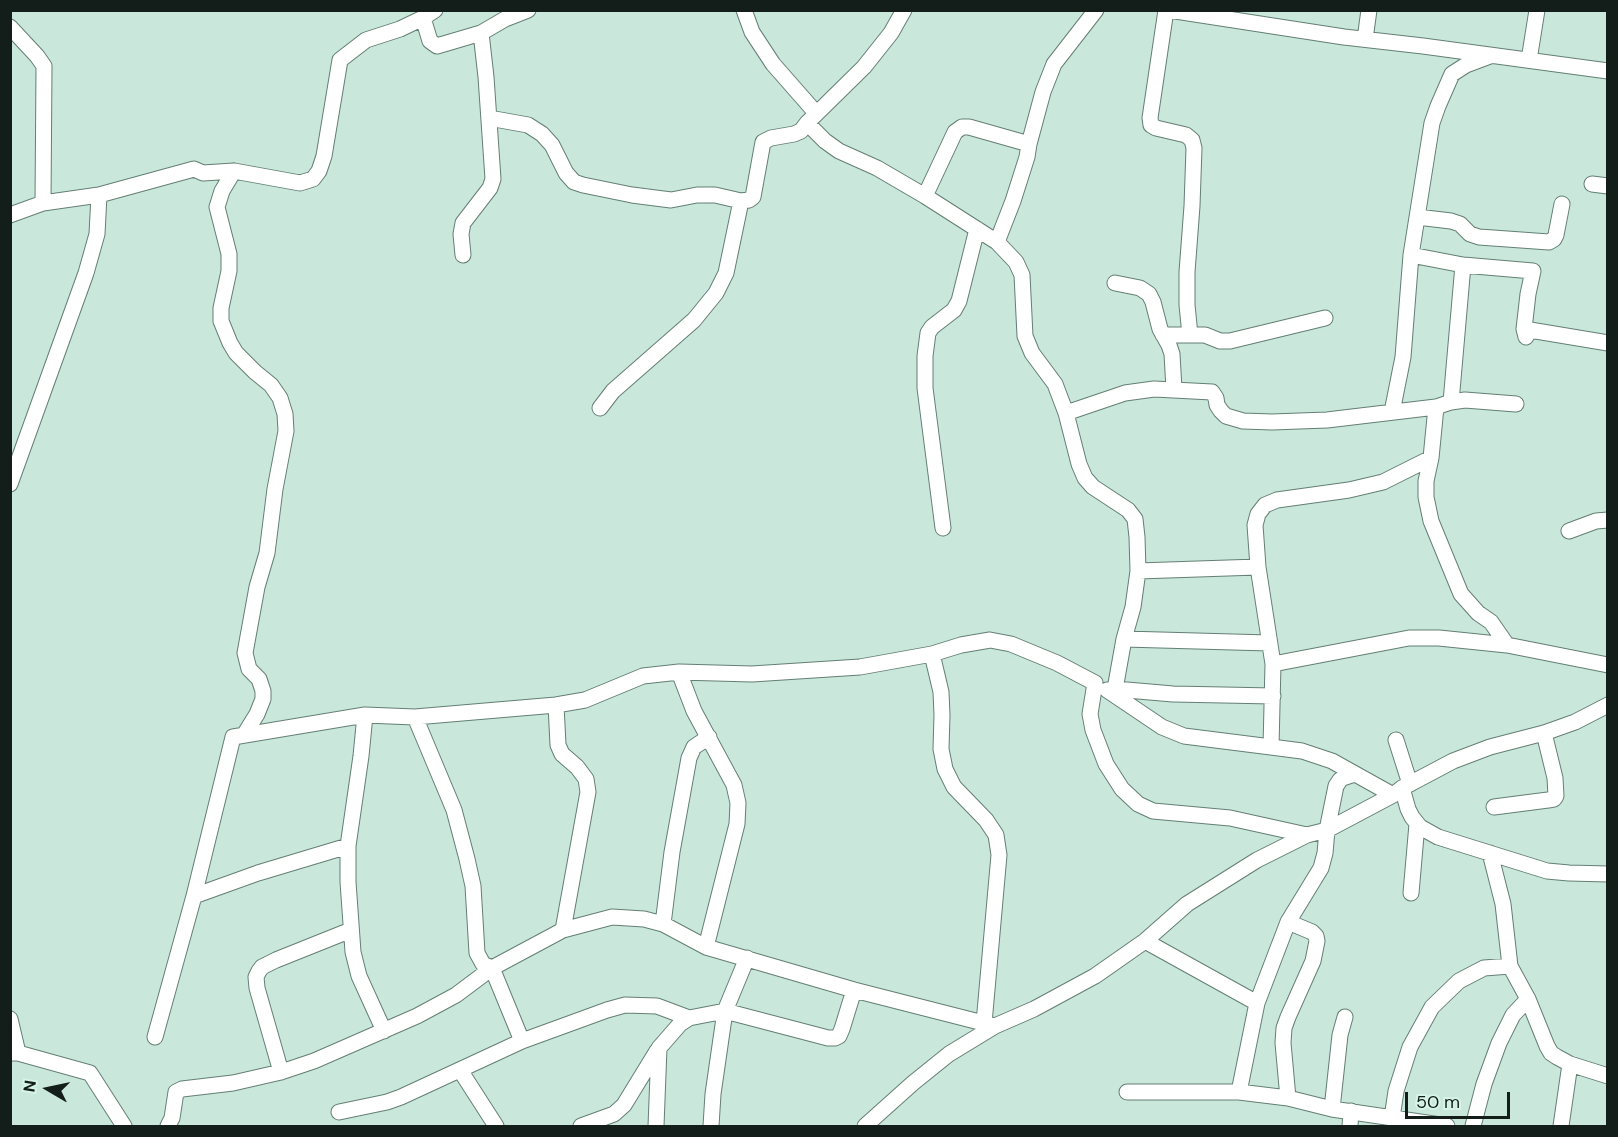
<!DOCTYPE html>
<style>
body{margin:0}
#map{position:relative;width:1618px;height:1137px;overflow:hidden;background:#c9e7da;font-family:"DM Sans",sans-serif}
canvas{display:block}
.frame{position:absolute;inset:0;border:12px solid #131e1a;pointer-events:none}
.north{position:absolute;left:18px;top:1059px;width:60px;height:60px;-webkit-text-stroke:4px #d6f4e7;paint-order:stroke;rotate:279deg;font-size:16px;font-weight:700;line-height:24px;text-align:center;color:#131e1a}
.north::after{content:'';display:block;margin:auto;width:21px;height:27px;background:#131e1a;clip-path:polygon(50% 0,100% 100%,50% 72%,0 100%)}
.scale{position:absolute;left:1405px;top:1092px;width:105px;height:27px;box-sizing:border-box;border:3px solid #131e1a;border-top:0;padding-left:8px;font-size:18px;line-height:21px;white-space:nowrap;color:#131e1a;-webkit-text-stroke:4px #d6f4e7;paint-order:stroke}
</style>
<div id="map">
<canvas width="1618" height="1137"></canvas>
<div class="frame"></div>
<div class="north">N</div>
<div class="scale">50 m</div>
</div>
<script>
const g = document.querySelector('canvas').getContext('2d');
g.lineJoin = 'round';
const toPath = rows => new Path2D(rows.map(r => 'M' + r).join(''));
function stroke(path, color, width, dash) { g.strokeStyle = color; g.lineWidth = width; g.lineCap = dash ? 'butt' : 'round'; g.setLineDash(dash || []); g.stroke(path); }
const minor = toPath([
 [744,10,752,32,773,64,816,113],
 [1166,10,1150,118,1151,125,1156,128,1186,135,1192,140,1194,148,1192,206,1187,272,1187,305,1190,335],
 [1169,10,1344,37,1423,46,1608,71],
 [423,18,430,41,437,46,481,33,505,19,528,10],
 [10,27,37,56,44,66,43,203],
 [1365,39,1369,10],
 [1529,60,1537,10],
 [489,118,528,125,542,134,552,145,566,173,574,182,583,185,632,195,671,200,697,195,715,195,741,201],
 [807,123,825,141,839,151,877,168,925,196,997,242,1016,262,1022,275,1025,336,1032,353,1055,384,1066,413,1079,464,1085,478,1093,487,1128,510,1135,519,1137,537,1138,571,1258,567],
 [234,171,222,191,217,207,229,254,229,271,221,308,221,321,230,343,236,353,255,372,271,385,280,398,285,414,286,431,275,489,267,553,257,587,245,653,249,669,259,679,263,691,263,699,257,714,244,735],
 [1592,184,1608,186],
 [925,196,955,132,962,127,969,127,1029,144],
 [10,215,43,203,99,195,194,169,203,173,234,171,300,183,313,179,319,171,324,156,340,60,366,40,400,29,423,18,435,10],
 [1417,217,1451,221,1460,224,1470,234,1479,237,1549,242,1554,239,1556,235,1562,204],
 [997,242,1013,201,1027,157,1029,144,1043,92,1054,64,1096,10],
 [463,255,461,234,463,223,490,188,493,179,486,77,481,33],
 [1411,255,1463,265,1533,271,1528,294,1524,329,1526,337],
 [1115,283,1140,288,1149,294,1153,302,1160,329,1169,345,1172,354,1174,389],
 [1524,329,1608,343],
 [1163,335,1205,335,1220,341,1230,341,1325,318],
 [1451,402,1463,265],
 [1516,404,1465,400,1451,402,1436,407,1431,458,1426,481,1426,497,1431,521,1461,594,1478,613,1491,622,1507,645,1608,665],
 [600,408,613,391,694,320,716,293,726,273,741,201,749,200,753,197,763,142,771,138,794,134,801,131,807,123,864,67,891,33,904,10],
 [1392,412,1403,357,1411,255,1432,123,1438,106,1452,74,1466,65,1490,56],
 [1066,413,1125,393,1154,389,1212,392,1216,398,1217,405,1221,411,1226,416,1243,421,1272,422,1327,420,1436,407],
 [10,484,86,273,97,234,99,195],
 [943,528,925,388,925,356,928,333,932,327,954,310,959,301,977,229],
 [1569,531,1596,521,1608,520],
 [1138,571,1133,607,1124,639,1115,689,1107,690,1162,727,1184,736,1271,747],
 [1124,639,1269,643],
 [932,654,941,692,942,715,941,749,945,769,954,787,986,820,996,835,999,855,984,1023],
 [1273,664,1409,638,1439,638,1507,645],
 [679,672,694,711,734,785,738,803,737,824,706,947],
 [1115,689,1173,694,1273,696],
 [556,705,558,745,562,754,577,767,586,779,588,792,563,930],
 [415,717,454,810,467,859,473,886,477,953,483,964,492,968,522,1041,607,1010,625,1005,657,1006,689,1018,680,1024,659,1048,656,1126],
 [1396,740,1410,784],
 [1402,788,1408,809,1412,817,1420,827,1438,837,1547,871,1569,873,1608,874],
 [1393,795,1332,761,1302,751,1271,747,1273,664,1258,567,1255,525,1258,514,1265,505,1277,500,1349,490,1383,482,1431,458],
 [1494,807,1548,800,1554,799,1556,796,1555,778,1544,733],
 [1490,853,1503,904,1510,966,1528,999,1547,1046,1551,1053,1557,1057,1570,1064,1608,1076],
 [1411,893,1417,824],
 [194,896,258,873,348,846],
 [1288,922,1312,932,1316,936,1317,941,1313,961,1288,1017,1284,1028,1283,1043,1288,1098],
 [663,924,672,852,689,758,694,747,709,737],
 [1145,941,1257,1003],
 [747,958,725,1011,828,1038,835,1038,839,1036,842,1029,854,990],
 [689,1018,725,1011,713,1094,711,1126],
 [10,1019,18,1053],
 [384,1031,359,976,353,952,348,882,348,846,361,756,365,715,415,717,556,705,585,700,643,676,679,672,752,674,860,667,932,654,961,645,990,640,1011,644,1057,663,1095,683,1090,714,1093,730,1106,764,1122,789,1138,804,1153,811,1230,818,1307,835],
 [155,1037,194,896,233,737,365,715],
 [10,1053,18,1053,90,1073,124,1126],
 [460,1070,496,1126],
 [281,1072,257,988,256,977,259,971,262,967,276,960,351,930],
 [1127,1092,1239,1092,1288,1098,1332,1109,1447,1126],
 [1239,1092,1257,1003,1288,922,1321,868,1325,853,1327,830,1336,786,1340,780,1343,778,1355,774],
 [1332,1109,1340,1035,1345,1017],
 [339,1112,387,1102,401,1097,522,1041],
 [1392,1118,1396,1091,1410,1047,1432,1007,1459,981,1484,968,1510,966],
 [168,1126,172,1118,176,1092,182,1089,233,1083,281,1072,314,1061,417,1016,456,995,492,968,563,930,612,917,644,919,663,924,706,947,854,990,995,1026],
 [581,1126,614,1114,624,1105,657,1051],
 [865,1126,913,1083,949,1054,995,1026,1034,1009,1095,976,1145,941,1187,904,1257,860,1307,835,1327,830,1393,795,1402,788,1453,761,1490,747,1544,733,1575,722,1608,705],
 [1350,1126,1351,1111],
 [1473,1126,1484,1084,1499,1043,1513,1015,1528,999],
 [1561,1126,1570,1064]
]);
stroke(minor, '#647f74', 17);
stroke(minor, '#fff', 15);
</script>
